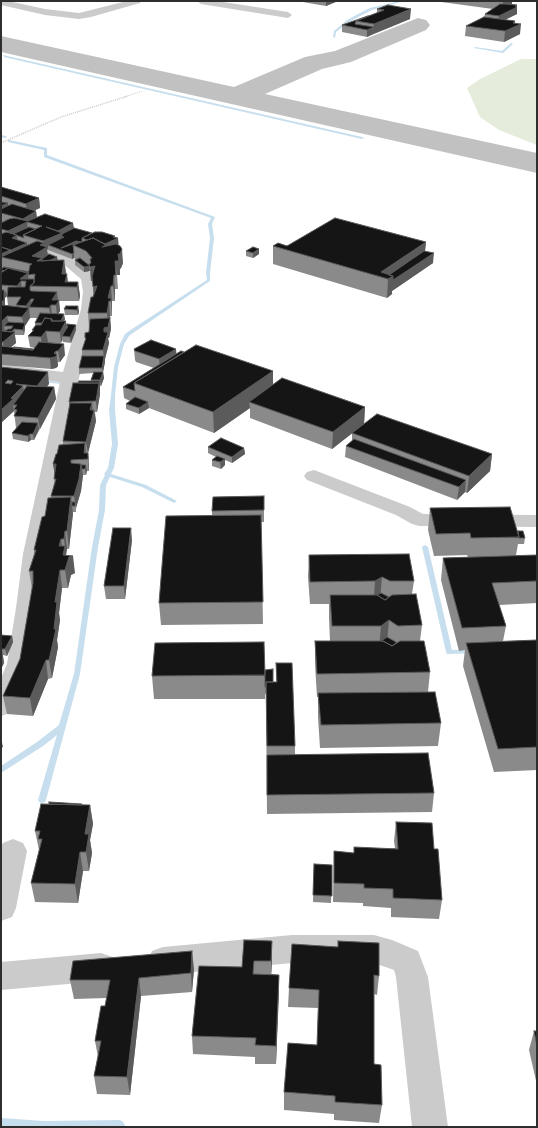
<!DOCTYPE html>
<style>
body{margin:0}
#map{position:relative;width:538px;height:1128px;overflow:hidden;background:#fff;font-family:Quicksand,sans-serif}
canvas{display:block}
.frame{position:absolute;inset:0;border:2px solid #2e2e2e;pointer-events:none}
</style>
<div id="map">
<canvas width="538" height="1128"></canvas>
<div class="frame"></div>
</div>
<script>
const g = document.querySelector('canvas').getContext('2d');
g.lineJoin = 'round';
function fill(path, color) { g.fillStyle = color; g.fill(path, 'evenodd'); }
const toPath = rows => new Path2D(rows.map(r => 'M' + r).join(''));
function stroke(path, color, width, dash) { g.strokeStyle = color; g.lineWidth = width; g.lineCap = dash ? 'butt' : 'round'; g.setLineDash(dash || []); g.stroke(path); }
fill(toPath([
 [521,59,537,59,537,145,499,130,480,117,467,88,480,79]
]), '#e5ecdb');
fill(toPath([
 [400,1,404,1,372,10,360,16,349,22,336,32,335,38,333,37,334,31,347,20,358,14,370,8,400,1],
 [511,43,513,44,503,53,474,48,475,47,502,51,511,43],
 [3,55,362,137,364,138,362,139,4,57,3,55],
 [1,135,6,136,7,137,5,138,1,137,1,135],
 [9,140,47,148,47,155,215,217,212,224,214,238,210,273,210,281,133,333,129,336,124,344,118,367,115,395,115,410,118,444,114,468,111,474,146,485,177,501,174,503,142,487,110,477,106,485,105,510,98,547,80,674,46,800,45,802,42,803,39,802,38,800,57,735,43,746,1,773,1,766,37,742,59,725,74,674,92,547,99,510,100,485,105,475,104,474,108,468,112,444,109,410,111,395,114,367,120,344,125,334,129,331,207,280,206,273,210,238,208,224,211,218,44,157,44,150,8,142,8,140,9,140],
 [39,380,62,382,64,383,62,384,41,382,39,381,39,380],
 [425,545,428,547,452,650,473,649,475,649,476,651,475,653,449,654,447,654,446,652,422,547,425,545],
 [1,1118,44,1121,120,1120,123,1122,125,1125,124,1127,1,1127,1,1118]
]), '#c6deed');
fill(toPath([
 [418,18,426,20,430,25,426,30,351,62,322,69,265,94,537,153,537,173,1,52,1,36,234,87,305,57,335,51,418,18]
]), '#c1c1c1');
stroke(toPath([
 [124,97,143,91]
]), '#cbcbcb', 1, [1, 1]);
stroke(toPath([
 [1,143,61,117,128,96]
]), '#cbcbcb', 1.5, [1, 1]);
fill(toPath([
 [1,1,8,1,45,9,79,13,127,1,141,1,140,3,91,17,79,19,45,15,1,5,1,1],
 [197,1,217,1,288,12,292,15,288,18,201,4,197,1],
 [1,235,72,257,93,275,99,292,97,309,79,378,45,554,40,608,31,664,14,707,10,713,1,716,1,678,7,664,16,608,23,554,60,382,1,374,1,364,63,372,81,309,83,292,81,279,62,263,1,244,1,235],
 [314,470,410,507,423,514,537,515,537,527,419,526,412,524,396,515,307,480,304,476,307,472,314,470],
 [13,839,23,843,27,851,16,908,12,917,1,921,1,846,3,843,13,839],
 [292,935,374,935,392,940,418,951,428,977,448,1127,412,1127,396,977,394,970,374,963,292,963,163,975,152,971,147,961,152,951,163,947,292,935],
 [101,953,112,957,117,967,112,977,101,981,1,990,1,962,101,953]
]), '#cbcbcb');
fill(toPath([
 [297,1,338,1,326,6],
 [434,1,512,1,512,4,517,5,517,14,505,20,515,21,515,23,520,34,504,42,465,36,466,26,484,17,485,14,493,9],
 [388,5,410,19,367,37,342,32,342,25,377,13,377,9],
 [1,187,39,198,40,208,34,211,36,211,37,217,73,223,74,228,92,233,115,236,118,245,123,263,121,268,120,269,120,275,117,275,118,289,115,289,115,301,112,301,112,316,110,316,110,319,111,329,109,338,108,338,109,343,105,359,105,362,103,372,104,378,101,386,100,386,100,394,97,412,95,412,96,421,88,453,89,465,89,471,87,471,86,475,83,475,81,491,76,508,76,512,73,512,69,549,67,549,66,555,75,573,71,575,68,588,62,588,59,613,60,620,57,640,58,647,52,678,48,679,33,716,7,714,3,696,20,659,32,589,29,571,34,554,34,550,51,498,51,496,54,484,55,473,53,464,57,454,63,444,63,441,70,408,69,402,78,383,91,381,93,373,79,374,79,368,82,356,82,350,85,341,85,338,89,332,89,328,88,313,94,296,93,281,91,281,90,271,84,272,75,265,75,259,74,258,72,259,48,250,48,249,47,250,48,255,57,257,58,260,64,260,68,282,78,282,80,296,79,301,59,301,60,311,58,314,65,319,64,321,66,321,66,325,76,325,76,330,71,343,63,342,62,340,61,343,47,343,65,355,60,362,58,362,58,366,56,368,51,369,1,365],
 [6,296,7,296,8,306,5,306,5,298],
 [30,318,37,318,35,323,35,326,32,330,33,332,28,336,30,347,35,348,33,349,11,347,16,343,15,335,24,335,25,328,25,326],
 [426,242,425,251,433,263,392,291,392,294,387,298,273,264,273,246],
 [246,251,259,254,253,258,246,256],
 [78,306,79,312,78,315,65,315,64,309],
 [134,349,176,349,176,354,273,371,273,385,365,407,364,424,332,449,250,418,250,408,214,433,149,408,139,414,126,409,126,404,130,401,124,398,123,387,154,368,136,362,135,360],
 [1,367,49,384,46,387,54,387,56,399,34,440,31,440,28,442,13,439,12,433,17,428,16,428,14,411,2,422,1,422],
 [352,433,492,454,490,471,467,493,465,492,457,500,345,457,346,446,352,441],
 [208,447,244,448,245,454,232,463,225,460,225,465,221,469,212,466,212,460,216,457,208,453],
 [264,496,264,522,261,522,263,624,161,625,159,603,212,515,212,511],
 [430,508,518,531,525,538,524,544,518,544,516,555,537,555,537,603,499,605,506,626,503,641,537,640,537,770,494,772,463,666,465,650,459,651,441,580,443,558,468,557,467,555,434,556,428,530],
 [132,540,125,599,106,599,104,586],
 [309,555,414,581,412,594,422,625,420,641,430,672,428,692,441,723,438,746,320,748,318,717,318,697,317,697,315,664,315,641,330,641,329,618,329,604,310,604,308,577],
 [1,635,12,636,13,642,7,656,3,655,3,656,4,663,1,669],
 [276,663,295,746,295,755,434,793,432,812,267,814,266,694,265,694,265,690,265,699,154,699,152,676,265,670,273,682,276,682],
 [82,805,90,805,93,824,90,840,92,853,89,871,83,871,78,903,35,902,31,883,39,850,35,831],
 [396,822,434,849,442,900,439,919,391,917,391,908,363,906,363,903,333,902,334,851,354,853,395,848,394,841],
 [314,864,332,865,331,903,313,902],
 [244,940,272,960,271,974,279,975,276,1064,255,1064,255,1057,193,1054,192,1036,242,967],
 [292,944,379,976,377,995,374,994,374,1064,382,1105,379,1123,334,1120,334,1114,284,1110,284,1092,317,1045,318,1008,288,1007,289,988],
 [194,969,192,992,141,996,130,1095,97,1094,94,1076,98,1057,95,1041,105,1006,107,998,74,999,70,980],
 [534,1031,537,1031,537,1085,529,1050]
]), '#8a8a8a');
fill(toPath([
 [326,1,338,1,326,6],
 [503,1,512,1,512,5,502,10],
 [517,5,517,14,498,23,499,16],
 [411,9,410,19,373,34,374,24],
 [515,21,514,27,521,24,520,34,504,42,505,31],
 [374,27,373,34,367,37,367,30],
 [39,198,40,208,27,213,26,204],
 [8,203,9,213,1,213,1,206],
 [36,211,37,221,27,222,28,231,17,236,18,246,27,243,28,251,12,260,8,231,23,224,23,219],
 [73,223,74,233,62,237,63,242,48,245,48,249,47,250,49,261,42,265,32,256,40,245,44,243,43,241,58,234,58,231],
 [115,236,115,239,118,238,119,248,102,247],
 [76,241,77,246,73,245,61,248],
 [426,242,424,259,434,253,433,263,392,291,392,294,387,298,388,279,381,272],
 [122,249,123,263,121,268,120,269,120,275,117,275,115,261],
 [259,249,259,254,253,258,253,253],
 [10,250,11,260,1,257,1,254],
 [74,253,74,258,72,259,72,254],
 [57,257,58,262,48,262],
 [1,260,2,269,1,269],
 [64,260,66,275,62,274],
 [89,266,90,271,84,272,84,267],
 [90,266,95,266,96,281,91,281],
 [28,273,28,275,29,283,20,279],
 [67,274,68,286,65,282],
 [114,275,115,289,115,301,113,286],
 [21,281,22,291,19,297,17,286],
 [78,282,80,296,79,301,77,287],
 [97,286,94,302,93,287],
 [111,286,112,301,112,316,111,301,108,298],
 [4,290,4,293,6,291,7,296,5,298,5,311,1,312,1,301],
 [57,292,58,301,59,300,60,311,57,316,56,305,52,300],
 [31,299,32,307,29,307,30,318,25,326,25,328,24,335,23,330,24,327,22,317,27,310,26,306],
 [109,301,111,329,109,338,108,338,109,343,105,359,105,362,103,372,104,378,101,386,100,380,103,373,102,368,104,359,103,350,104,332,104,328,108,327,107,313],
 [51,305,52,316,51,318,49,308],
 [78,306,79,312,78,315,77,310],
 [64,314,65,319,62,326,60,324],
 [7,316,9,326,4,326,5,331,1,334,1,322],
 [66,321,67,332,62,336,62,340,61,343,60,332],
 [76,325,76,330,71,343,70,337],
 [14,329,16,343,4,353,3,342,9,334],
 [46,331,48,342,42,348,41,337],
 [64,344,65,355,60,362,58,351],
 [176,349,177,360,160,370,159,359],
 [56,351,58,366,56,368,51,369,50,358],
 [273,371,273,391,249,402,250,408,214,433,213,412],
 [48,372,49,384,43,392,37,392,37,386],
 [100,381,100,394,97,412,96,401,99,383],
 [23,386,25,397,13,405,14,411,2,422,1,410,11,398],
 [54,387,56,399,40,429,38,418],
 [148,402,149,408,139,414,139,408],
 [92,403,93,415,90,410],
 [365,407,364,424,332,449,333,432],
 [94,410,96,421,88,453,86,442],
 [38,423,39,429,34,440,33,434],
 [30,434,31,440,28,442,28,436],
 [85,443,86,455,84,453],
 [244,448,245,454,232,463,232,457],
 [88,453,89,465,89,471,88,459],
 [492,454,490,471,467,493,469,476],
 [225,459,225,465,221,469,220,462],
 [53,464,56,464,55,476],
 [81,464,83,475,81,491,76,508,74,496],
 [86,465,87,471,86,475,85,469],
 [466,480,465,492,457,500,459,487],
 [71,497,73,514,69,549,67,531],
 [131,528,132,540,125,599,124,586],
 [65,531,67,549,66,555,69,557,73,556,75,573,71,575,68,588,63,558,59,546,61,539,63,554,65,547,64,539],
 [60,570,62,588,59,613,60,620,57,640,58,647,52,678,49,660,54,629,55,602],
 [382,577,380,600,374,597,375,581],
 [389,620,387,643,379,649,381,626],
 [12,636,13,642,7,656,5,649],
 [2,649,4,663,1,669,1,651],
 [46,660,48,679,33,716,30,698],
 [1,738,3,747,1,748],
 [90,805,93,824,90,840,92,853,89,871,86,852,85,834],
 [80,852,83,871,78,903,75,884],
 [272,941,272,960,271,980,271,961],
 [192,951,194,969,192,992,191,973],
 [279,975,279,993,276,1064,276,1046],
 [139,978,141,996,130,1095,127,1077]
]), '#5b5b5b');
const building = toPath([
 [500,4,505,4,517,5,515,6,517,7,499,16,485,14,500,4],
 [388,5,411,9,374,24,356,21,384,10,377,9,388,5],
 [368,16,356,21,355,24,374,27,367,30,342,25,368,16],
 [484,17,515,21,513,23,521,24,505,31,466,26,484,17],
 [1,187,39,198,26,204,1,196,1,187],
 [1,202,8,203,1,206,1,202],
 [12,204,36,211,23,219,1,213,1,209,12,204],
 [45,214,73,223,58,231,46,227,62,233,43,241,23,235,42,226,27,222,8,231,1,229,1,223,9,219,14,218,28,221,45,214],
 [335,218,426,242,381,272,393,276,388,279,273,246,278,243,287,246,335,218],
 [29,227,36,229,23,235,24,238,13,234,29,227],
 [74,228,92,233,82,238,82,242,80,242,76,241,61,248,79,242,80,242,73,245,74,253,72,254,48,245,64,237,62,237,62,234,74,228],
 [6,232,17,235,12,238,27,243,11,250,1,247,1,234,6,232],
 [95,232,102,232,115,236,113,237,118,238,105,244,93,238,87,240,82,238,95,232],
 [93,238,106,245,102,247,116,244,120,246,122,249,120,254,118,254,119,261,115,261,116,275,114,275,113,286,111,286,108,298,111,298,111,301,109,301,107,313,88,313,91,297,93,297,97,286,93,287,92,276,95,266,90,267,89,264,91,263,90,259,92,258,86,251,73,245,93,238],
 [37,241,44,243,40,245,47,247,32,256,42,258,37,261,64,260,62,274,67,274,65,282,78,282,77,287,30,286,34,283,35,274,28,275,30,265,32,264,1,257,37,241],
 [1,247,10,250,1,254,1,247],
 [253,247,259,249,253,253,246,251,253,247],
 [424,251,434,253,393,280,393,276,389,275,424,251],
 [49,254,57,257,51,260,42,261,42,259,49,254],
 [80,258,90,266,84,267,75,260,80,258],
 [4,267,29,272,28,273,8,268,4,271,1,270,1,269,4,267],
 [8,268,28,273,20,279,34,279,34,283,30,286,30,290,31,291,57,292,52,300,59,300,56,305,51,305,49,308,29,307,34,299,31,299,26,306,16,305,21,297,7,297,8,287,25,287,26,281,21,281,17,286,1,285,1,273,8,268],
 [1,290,4,290,4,301,1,301,1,290],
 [2,304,2,305,29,308,22,317,7,316,1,322,1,305,2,304],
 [66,306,78,306,77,310,64,309,66,306],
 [40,313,64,314,61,321,52,321,52,319,45,318,42,323,35,323,40,313],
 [45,318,52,319,51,321,66,321,60,332,46,331,41,337,28,336,34,330,32,330,36,325,41,325,45,318],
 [110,318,108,327,104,328,104,332,108,332,103,350,82,350,86,338,85,338,85,333,89,332,90,319,110,318],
 [8,322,25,323,23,330,14,329,11,332,5,331,8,329,11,329,13,326,4,326,8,322],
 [67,324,76,325,70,337,62,336,68,326,66,326,67,324],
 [1,331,15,332,3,342,1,342,1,331],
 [151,340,176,349,159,359,135,351,134,349,151,340],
 [39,342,64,344,58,351,56,351,54,353,57,355,55,357,50,358,1,354,1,346,33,350,39,342],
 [196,345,273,371,213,412,134,383,196,345],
 [14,347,33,349,33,350,13,348,14,347],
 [181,351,184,352,134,383,135,391,123,387,181,351],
 [82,356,104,356,102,368,79,368,82,356],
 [1,367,48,372,37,386,16,384,23,386,11,398,13,399,1,410,1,367],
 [8,380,13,381,11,384,5,383,8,380],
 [94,372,103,372,100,380,91,380,94,372],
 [282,378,365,407,333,432,249,402,282,378],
 [79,381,100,381,99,384,99,383,78,383,79,381],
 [73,383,99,383,96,401,69,402,73,383],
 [27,386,54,387,38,418,14,416,17,410,14,409,17,405,13,405,27,386],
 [135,397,148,402,139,408,126,404,135,397],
 [70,403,92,403,90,410,94,410,86,442,63,441,70,403],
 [377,414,492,454,469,476,352,433,377,414],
 [22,422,38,423,33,434,30,434,28,436,12,433,22,422],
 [221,438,244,448,232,457,208,447,221,438],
 [354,439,466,480,459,487,346,446,354,439],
 [85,443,84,453,88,453,88,459,71,460,71,463,81,464,79,479,74,496,51,496,56,479,54,479,56,464,53,464,56,454,57,454,59,445,85,443],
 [217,456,225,459,220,462,212,460,217,456],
 [81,465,86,465,85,469,82,469,81,465],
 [264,496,264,510,212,511,213,497,264,496],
 [71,497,67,531,65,531,64,539,61,539,59,546,65,546,63,555,73,556,69,557,65,570,60,570,55,602,57,602,54,629,56,629,49,660,46,660,30,698,3,696,20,659,33,583,33,571,29,571,36,550,34,550,42,517,45,516,48,498,71,497],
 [72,502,75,502,75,506,72,506,72,502],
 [510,507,519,537,471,538,470,533,436,534,430,508,510,507],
 [261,515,263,602,159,603,166,516,261,515],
 [113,528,131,528,124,586,104,586,113,528],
 [518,531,523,531,525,538,519,538,518,531],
 [409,554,414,581,390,581,382,577,375,581,310,582,309,555,409,554],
 [537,555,537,581,492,583,506,626,462,628,443,558,537,555],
 [381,593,389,597,385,600,377,595,381,593],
 [416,594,422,625,398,626,389,620,381,626,332,626,330,595,377,595,385,600,392,595,416,594],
 [1,635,12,636,5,649,2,649,1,651,1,635],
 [387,637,396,642,396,643,392,646,383,641,381,641,387,637],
 [537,640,537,747,498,749,466,643,537,640],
 [315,641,383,641,392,646,400,641,424,641,430,672,317,674,315,641],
 [264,642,265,675,152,676,155,643,264,642],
 [276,663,292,663,295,746,267,746,266,682,277,682,276,663],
 [273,669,273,682,266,682,266,687,265,687,265,670,273,669],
 [435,692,441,723,321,725,318,693,435,692],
 [428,753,434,793,267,795,267,755,428,753],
 [49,802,82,804,82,805,49,804,49,802],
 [41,804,90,805,85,834,89,834,86,852,80,852,75,884,31,883,42,839,38,839,40,831,35,831,41,804],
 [396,822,432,823,434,849,438,849,442,900,393,898,393,889,364,888,364,884,334,883,334,851,354,853,354,847,398,849,396,822],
 [314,864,332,865,332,896,313,895,314,864],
 [244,940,272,941,271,961,254,961,253,974,279,975,276,1046,255,1045,256,1038,192,1036,199,966,242,967,244,940],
 [338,941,379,943,379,976,374,975,374,1064,381,1065,382,1105,335,1102,335,1096,284,1092,288,1043,317,1045,319,990,289,988,292,944,338,947,338,941],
 [192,951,191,973,139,978,127,1077,94,1076,101,1041,95,1041,101,1006,105,1006,110,980,70,980,73,961,192,951],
 [534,1031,537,1031,537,1046,534,1031]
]);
fill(building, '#151515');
stroke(building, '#5b5b5b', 1);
</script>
